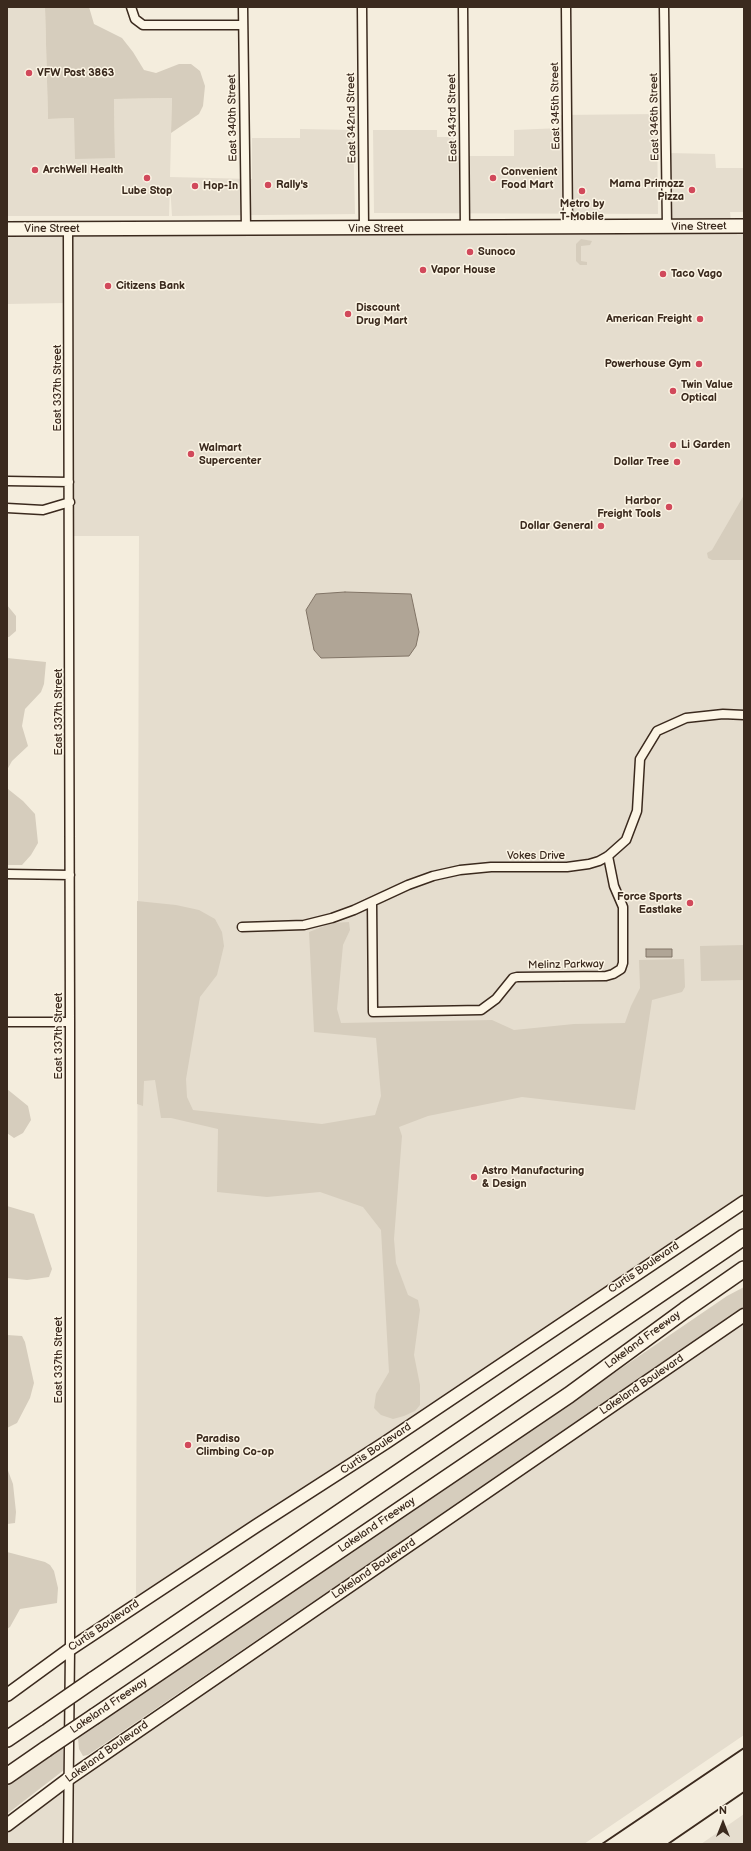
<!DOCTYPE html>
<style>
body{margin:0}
#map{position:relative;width:751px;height:1851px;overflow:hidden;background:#f4eddd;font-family:"Balsamiq Sans",sans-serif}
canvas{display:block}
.frame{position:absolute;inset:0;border:8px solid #3b2a1e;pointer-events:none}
.north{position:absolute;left:703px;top:1803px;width:40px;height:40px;-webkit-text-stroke:3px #fcf5e5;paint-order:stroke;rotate:0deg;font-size:11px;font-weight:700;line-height:16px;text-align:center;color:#3b2a1e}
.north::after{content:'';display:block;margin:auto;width:14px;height:18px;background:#3b2a1e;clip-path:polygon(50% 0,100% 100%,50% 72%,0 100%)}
</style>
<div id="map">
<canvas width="751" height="1851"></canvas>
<div class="frame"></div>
<div class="north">N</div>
</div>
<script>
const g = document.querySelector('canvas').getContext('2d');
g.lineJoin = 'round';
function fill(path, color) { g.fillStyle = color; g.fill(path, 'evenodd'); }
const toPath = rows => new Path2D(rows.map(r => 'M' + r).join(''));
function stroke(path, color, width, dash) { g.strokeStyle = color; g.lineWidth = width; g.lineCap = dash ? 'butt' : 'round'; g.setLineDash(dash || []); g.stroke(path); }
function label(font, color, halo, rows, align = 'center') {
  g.font = font + ' "Balsamiq Sans",sans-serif'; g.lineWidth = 3; g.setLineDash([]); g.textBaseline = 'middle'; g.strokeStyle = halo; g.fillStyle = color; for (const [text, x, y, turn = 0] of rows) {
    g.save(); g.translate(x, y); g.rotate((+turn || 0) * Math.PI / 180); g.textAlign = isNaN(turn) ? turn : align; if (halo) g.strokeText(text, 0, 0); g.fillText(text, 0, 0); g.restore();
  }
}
fill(toPath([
 [7,7,45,7,48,119,74,118,115,158,114,99,172,98,170,177,252,179,252,138,300,138,300,129,353,130,355,214,172,216,170,185,169,216,7,216],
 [657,114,658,214,374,213,373,130,437,130,437,137,454,137,454,156,514,156,514,130,561,128,561,115],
 [668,153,715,154,716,168,744,168,744,212,730,212,731,222,669,225],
 [744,229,744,1209,406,1438,140,1611,136,1594,139,536,71,536,70,231],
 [7,231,66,231,66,303,7,304],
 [744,1321,744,1735,584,1844,7,1844,7,1834,136,1738],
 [744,1814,744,1844,701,1844]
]), '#e5ddce');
fill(toPath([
 [45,7,89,7,94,24,122,38,133,52,144,70,156,73,179,64,191,64,200,71,205,86,203,106,199,114,171,133,172,98,114,99,115,158,75,159,74,118,48,119],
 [581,239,592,241,590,245,581,246,581,261,587,262,587,265,580,265,576,261,576,244],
 [744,495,744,560,712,560,708,558,707,553,712,550],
 [7,605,16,616,16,631,9,637,7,637],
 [7,658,46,662,44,684,41,692,25,709,22,726,28,746,12,761,7,770],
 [7,786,8,789,23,801,35,814,38,843,31,855,22,865,7,865],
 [137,901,176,905,199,910,215,919,222,932,224,946,217,975,200,997,186,1079,187,1097,193,1110,264,1118,322,1124,375,1115,381,1096,376,1038,314,1032,309,932,332,923,349,922,350,930,343,945,337,1009,341,1023,492,1020,514,1030,574,1024,625,1023,631,1006,640,988,639,960,684,959,685,987,682,992,652,1000,635,1110,522,1097,428,1116,399,1127,402,1136,394,1239,396,1263,408,1295,418,1300,420,1310,414,1355,420,1385,420,1405,415,1411,404,1416,393,1419,381,1415,374,1408,376,1394,389,1372,381,1230,363,1207,320,1192,267,1197,217,1192,218,1129,171,1118,161,1118,155,1080,144,1081,143,1106,137,1104],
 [744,945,744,980,701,981,700,946],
 [7,1089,28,1106,31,1120,23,1133,14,1138,7,1133],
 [7,1206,34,1214,52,1269,49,1277,27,1280,7,1278],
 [744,1287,744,1308,88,1755,83,1756,79,1749,78,1738,83,1730,534,1423,604,1380,727,1296],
 [7,1335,22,1336,25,1342,34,1383,30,1398,17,1423,7,1428],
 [7,1468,13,1484,16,1512,15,1523,7,1524],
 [7,1552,45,1562,50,1565,54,1571,58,1588,57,1603,20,1609,10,1627,7,1629],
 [63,1742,64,1770,7,1814,7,1782]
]), '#d6cdbd');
const water = toPath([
 [345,592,411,594,419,632,416,646,409,656,321,658,314,650,306,610,316,594,345,592],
 [646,949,672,949,672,957,646,957,646,949]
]);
fill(water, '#b0a596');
stroke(water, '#817466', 1);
const street = toPath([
 [131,7,135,19,143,25,243,25],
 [243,7,246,229],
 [362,7,364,229],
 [463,7,465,228],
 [566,7,568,228],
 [664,7,667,227],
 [7,481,69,482],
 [7,508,43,510,70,502],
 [7,874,70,875],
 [372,902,373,1012,481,1010,496,999,513,978,517,977,606,976,613,974,621,969,623,963,623,907,614,886,608,856],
 [242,927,304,925,332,918,354,910,408,885,433,876,460,870,491,867,567,867,589,864,599,861,608,856,626,840,637,811,640,759,657,731,686,718,723,714,744,715],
 [7,1022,70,1022],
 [68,1844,70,1649,70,1022,68,229]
]);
const secondary = toPath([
 [7,1695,70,1649,256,1526,385,1443,744,1202],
 [7,1825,68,1779,744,1315]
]);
const primary = toPath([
 [7,229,744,226]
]);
const highway = toPath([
 [93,1680,744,1237],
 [95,1716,569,1395,685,1310,744,1269],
 [7,1739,38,1718],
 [7,1776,46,1749]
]);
stroke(street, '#3b2a1e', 11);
stroke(secondary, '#3b2a1e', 15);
stroke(primary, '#3b2a1e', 16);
stroke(highway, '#3b2a1e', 18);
stroke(street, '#fcf5e5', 8);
stroke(secondary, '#fcf5e5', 12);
stroke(primary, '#fcf5e5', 13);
stroke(highway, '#fcf5e5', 15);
stroke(toPath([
 [602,1844,744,1748],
 [668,1844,744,1792]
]), '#3b2a1e', 2);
const highwayBridge = toPath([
 [38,1718,93,1680],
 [46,1749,95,1716]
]);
stroke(highwayBridge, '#3b2a1e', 18, []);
stroke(highwayBridge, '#fcf5e5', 15);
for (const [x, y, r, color] of [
 [29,73,4,"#d1495b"],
 [35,170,4,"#d1495b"],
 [147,178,4,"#d1495b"],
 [493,178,4,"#d1495b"],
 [268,185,4,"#d1495b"],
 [195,186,4,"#d1495b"],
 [692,190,4,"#d1495b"],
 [582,191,4,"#d1495b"],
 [470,252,4,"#d1495b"],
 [423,270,4,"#d1495b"],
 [663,274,4,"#d1495b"],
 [108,286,4,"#d1495b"],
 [348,314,4,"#d1495b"],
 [700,319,4,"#d1495b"],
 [699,364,4,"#d1495b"],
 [673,391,4,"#d1495b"],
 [673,445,4,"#d1495b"],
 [191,454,4,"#d1495b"],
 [677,462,4,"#d1495b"],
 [669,507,4,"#d1495b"],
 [601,526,4,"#d1495b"],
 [690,903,4,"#d1495b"],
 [474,1177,4,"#d1495b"],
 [188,1445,4,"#d1495b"]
]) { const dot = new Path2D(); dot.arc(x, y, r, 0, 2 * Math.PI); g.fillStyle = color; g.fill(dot); stroke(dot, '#fcf5e5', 1.5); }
label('bold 11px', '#3b2a1e', '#fcf5e5', [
 ["VFW Post 3863",37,73],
 ["ArchWell Health",43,170],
 ["Convenient",501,172],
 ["Food Mart",501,185],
 ["Mama Primozz",684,184,"right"],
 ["Pizza",684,197,"right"],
 ["Rally's",276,185],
 ["Hop-In",203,186],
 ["Lube Stop",147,191,"center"],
 ["Metro by",582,204,"center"],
 ["T-Mobile",582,217,"center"],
 ["Sunoco",478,252],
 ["Vapor House",431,270],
 ["Taco Vago",671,274],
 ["Citizens Bank",116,286],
 ["Discount",356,308],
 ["Drug Mart",356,321],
 ["American Freight",692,319,"right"],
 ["Powerhouse Gym",691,364,"right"],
 ["Twin Value",681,385],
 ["Optical",681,398],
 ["Li Garden",681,445],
 ["Walmart",199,448],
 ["Supercenter",199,461],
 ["Dollar Tree",669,462,"right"],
 ["Harbor",661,501,"right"],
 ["Freight Tools",661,514,"right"],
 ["Dollar General",593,526,"right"],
 ["Force Sports",682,897,"right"],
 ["Eastlake",682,910,"right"],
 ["Astro Manufacturing",482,1171],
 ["& Design",482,1184],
 ["Paradiso",196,1439],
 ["Climbing Co-op",196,1452]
], 'left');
label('11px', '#3b2a1e', '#fcf5e5', [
 ["East 345th Street",556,106,-91],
 ["East 346th Street",655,117,-91],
 ["East 340th Street",233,118,-91],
 ["East 342nd Street",352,118,-91],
 ["East 343rd Street",453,118,-91],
 ["Vine Street",699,227,-1],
 ["Vine Street",52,229],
 ["Vine Street",376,229],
 ["East 337th Street",58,388,-90],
 ["East 337th Street",59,712,-90],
 ["Vokes Drive",536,856],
 ["Melinz Parkway",566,965,-1],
 ["East 337th Street",59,1036,-90],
 ["Curtis Boulevard",644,1268,-34],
 ["Lakeland Freeway",643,1340,-36],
 ["East 337th Street",59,1360,-90],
 ["Lakeland Boulevard",642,1385,-34],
 ["Curtis Boulevard",376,1449,-34],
 ["Lakeland Freeway",377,1525,-34],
 ["Lakeland Boulevard",374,1569,-34],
 ["Curtis Boulevard",104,1626,-34],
 ["Lakeland Freeway",109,1706,-34],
 ["Lakeland Boulevard",107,1752,-35]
]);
</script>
